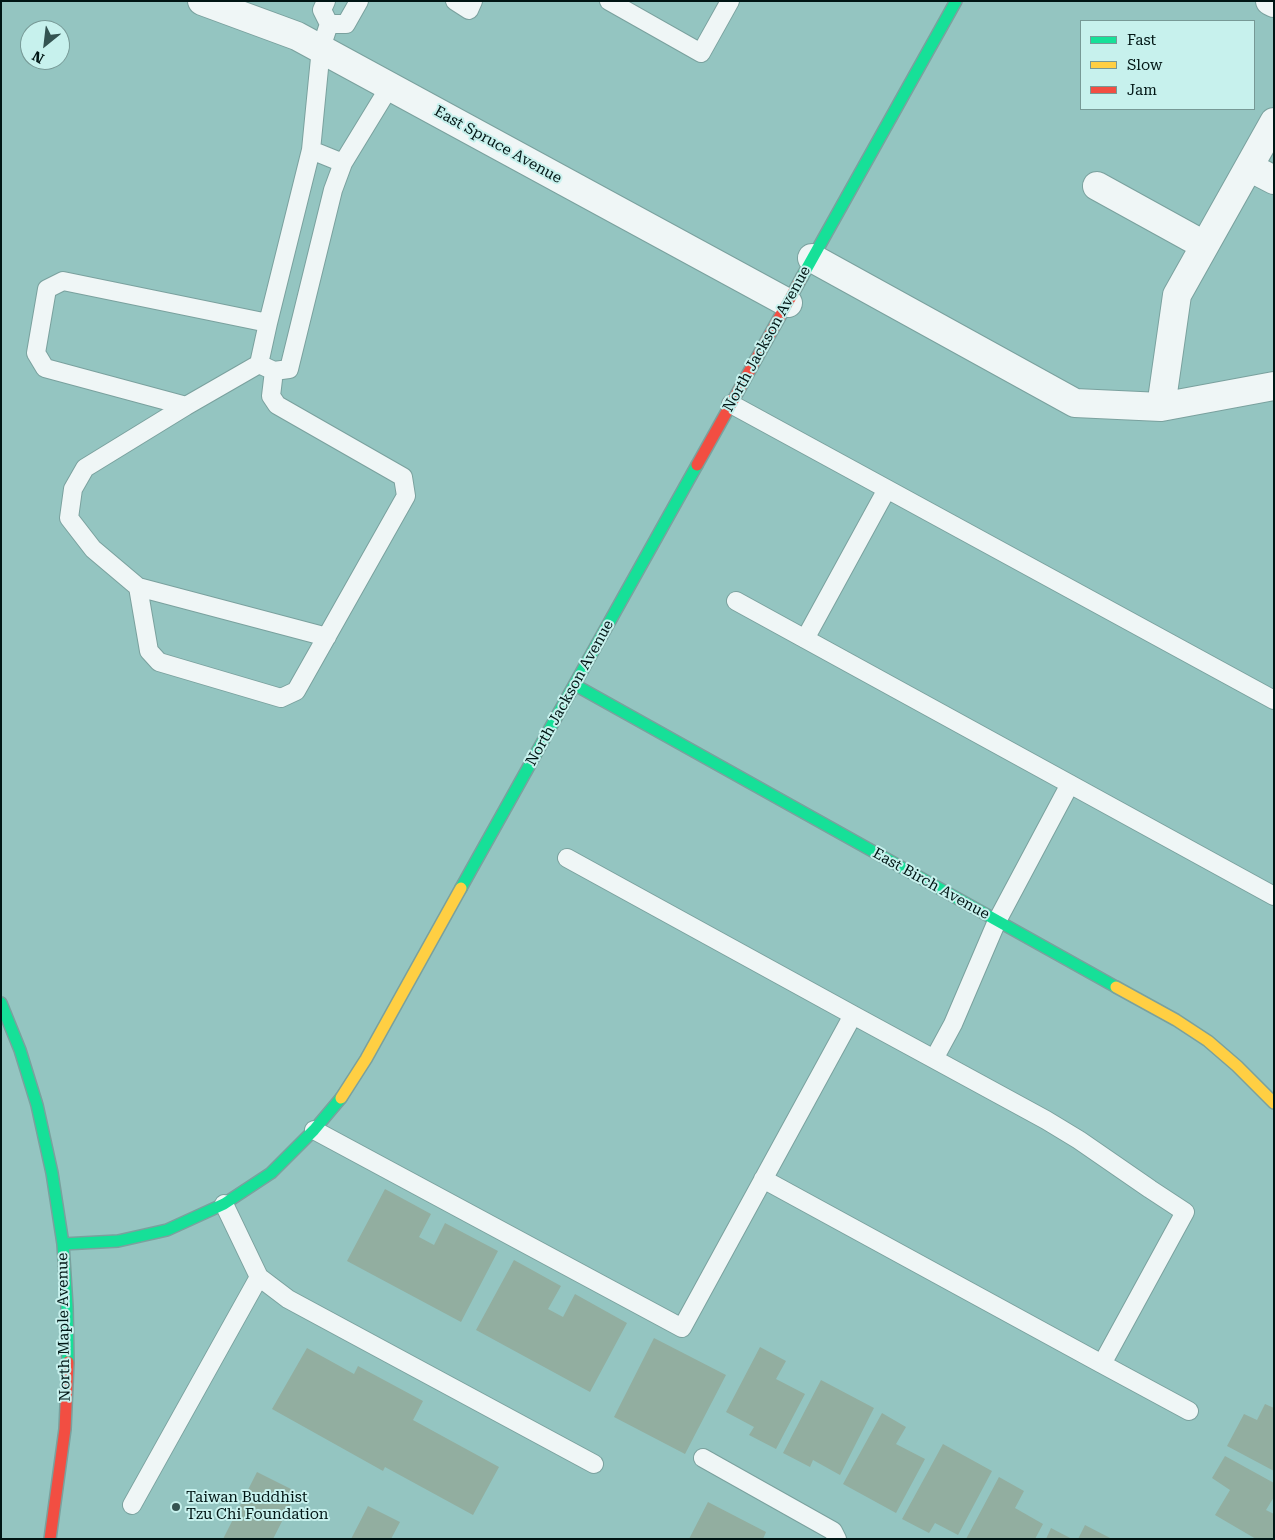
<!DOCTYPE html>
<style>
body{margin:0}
#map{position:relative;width:1275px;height:1540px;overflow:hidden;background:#94c5c1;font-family:"Roboto Serif",serif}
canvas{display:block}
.frame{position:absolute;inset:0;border:2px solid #001514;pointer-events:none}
.legend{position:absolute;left:1080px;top:20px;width:175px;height:90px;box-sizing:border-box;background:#c7f1ed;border:1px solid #779996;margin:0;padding:6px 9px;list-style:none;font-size:15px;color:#001514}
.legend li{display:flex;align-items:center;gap:10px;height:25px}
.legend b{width:25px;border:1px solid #779996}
.north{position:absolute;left:20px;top:20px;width:50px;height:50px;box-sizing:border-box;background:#c7f1ed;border:1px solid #779996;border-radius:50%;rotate:209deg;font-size:14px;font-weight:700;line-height:20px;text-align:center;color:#001514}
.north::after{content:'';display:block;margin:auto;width:18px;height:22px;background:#345351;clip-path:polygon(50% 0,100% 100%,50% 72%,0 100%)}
</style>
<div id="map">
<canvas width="1275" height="1540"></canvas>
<div class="frame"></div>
<ul class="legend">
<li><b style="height:6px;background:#16e098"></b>Fast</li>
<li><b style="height:6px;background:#ffcf43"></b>Slow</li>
<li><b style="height:6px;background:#f24e42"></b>Jam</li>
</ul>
<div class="north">N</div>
</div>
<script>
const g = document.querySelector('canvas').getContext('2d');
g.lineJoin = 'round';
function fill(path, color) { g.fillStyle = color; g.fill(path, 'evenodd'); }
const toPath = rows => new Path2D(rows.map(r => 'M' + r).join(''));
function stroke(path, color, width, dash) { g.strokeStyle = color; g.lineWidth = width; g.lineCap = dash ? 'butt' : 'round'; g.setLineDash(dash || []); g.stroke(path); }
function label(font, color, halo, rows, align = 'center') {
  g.font = font + ' "Roboto Serif",serif'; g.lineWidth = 4; g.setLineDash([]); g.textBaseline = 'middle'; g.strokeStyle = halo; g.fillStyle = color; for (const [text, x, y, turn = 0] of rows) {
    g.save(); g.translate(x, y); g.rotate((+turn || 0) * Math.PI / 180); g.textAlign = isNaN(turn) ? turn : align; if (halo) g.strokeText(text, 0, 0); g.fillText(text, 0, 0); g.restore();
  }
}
fill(toPath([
 [385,1189,431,1214,419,1237,434,1245,445,1223,498,1251,461,1322,347,1261],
 [514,1260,561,1286,548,1309,563,1317,575,1294,627,1323,590,1392,476,1330],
 [654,1338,726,1375,685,1454,614,1417],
 [760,1347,786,1361,776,1379,805,1394,776,1449,749,1435,754,1427,726,1412],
 [307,1348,354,1374,358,1366,423,1401,413,1420,499,1467,473,1515,385,1467,383,1471,272,1409],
 [821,1380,874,1408,840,1475,813,1460,810,1467,783,1453],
 [1265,1404,1274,1408,1274,1471,1227,1446,1244,1414,1257,1420],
 [882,1413,906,1427,896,1444,925,1459,896,1513,843,1484],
 [943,1444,992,1471,958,1535,935,1523,929,1533,902,1519],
 [1225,1456,1274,1483,1274,1497,1266,1510,1274,1514,1274,1539,1256,1539,1215,1515,1230,1490,1212,1478],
 [257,1472,297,1492,273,1539,223,1539],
 [999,1477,1024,1491,1015,1508,1043,1524,1035,1539,966,1539],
 [708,1502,766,1532,763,1539,689,1539],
 [368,1506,400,1522,391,1539,351,1539],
 [1085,1525,1112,1539,1078,1539],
 [1051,1528,1072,1539,1046,1539]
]), '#92aea0');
const lane = toPath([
 [326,1,322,10,329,24,321,48,311,150,268,323,259,364,274,371,289,369,333,190,343,163,390,86],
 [455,1,469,10,473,1],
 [609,1,701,53,730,1],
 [329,24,346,24,359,1],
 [311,150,343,163],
 [259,364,186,406,45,368,36,353,47,289,63,281,268,323],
 [731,404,1274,700],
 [186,406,85,468,73,489,69,518,93,549,138,587,149,651,159,662,281,698,296,691,406,496,403,477,277,405,271,396,274,371],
 [138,587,327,637],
 [736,601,1274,896],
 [805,639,887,489],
 [567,858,853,1015],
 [934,1059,1046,1120,1079,1140,1150,1189,1185,1212,1102,1364,1189,1411],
 [314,1130,682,1328,853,1015,934,1059,953,1024,997,921,1070,784],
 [763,1179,1102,1364],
 [259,1277,288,1299,594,1464],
 [703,1458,833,1531,837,1539],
 [132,1505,259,1277,224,1204]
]);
const street = toPath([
 [202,1,297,36,788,303],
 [1270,1,1274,3],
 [1249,167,1274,180],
 [1097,186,1204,245],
 [812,258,1075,403,1161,407,1274,386],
 [1161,407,1177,295,1274,122]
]);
const fast = toPath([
 [802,277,956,1],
 [575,685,1116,987],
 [461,888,697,465],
 [1,1003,20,1050,37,1105,52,1173,63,1244,67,1307,68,1362],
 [63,1244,118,1241,167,1230,224,1204,271,1173,314,1130,341,1098]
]);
const slow = toPath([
 [1116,987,1176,1020,1208,1041,1237,1066,1274,1103],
 [341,1098,366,1059,461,888]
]);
const jam = toPath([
 [697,465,802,277],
 [50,1539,65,1429,68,1362]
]);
stroke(lane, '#7aa19e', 20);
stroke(street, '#7aa19e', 30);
stroke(fast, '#7aa19e', 14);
stroke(slow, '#7aa19e', 14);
stroke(jam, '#7aa19e', 14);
stroke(lane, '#eff6f6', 18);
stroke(street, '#eff6f6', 28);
stroke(fast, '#16e098', 11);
stroke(slow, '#ffcf43', 11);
stroke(jam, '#f24e42', 11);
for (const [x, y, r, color] of [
 [176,1507,5,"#345351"]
]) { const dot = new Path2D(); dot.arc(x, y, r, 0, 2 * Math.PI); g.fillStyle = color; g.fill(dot); stroke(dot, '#c7f1ed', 2); }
label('15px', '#001514', '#c7f1ed', [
 ["East Spruce Avenue",498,145,29],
 ["North Jackson Avenue",767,339,-61],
 ["North Jackson Avenue",570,693,-61],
 ["East Birch Avenue",931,884,29],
 ["North Maple Avenue",64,1327,-91]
]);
label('15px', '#001514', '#c7f1ed', [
 ["Taiwan Buddhist",186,1498],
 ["Tzu Chi Foundation",186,1515]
], 'left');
</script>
